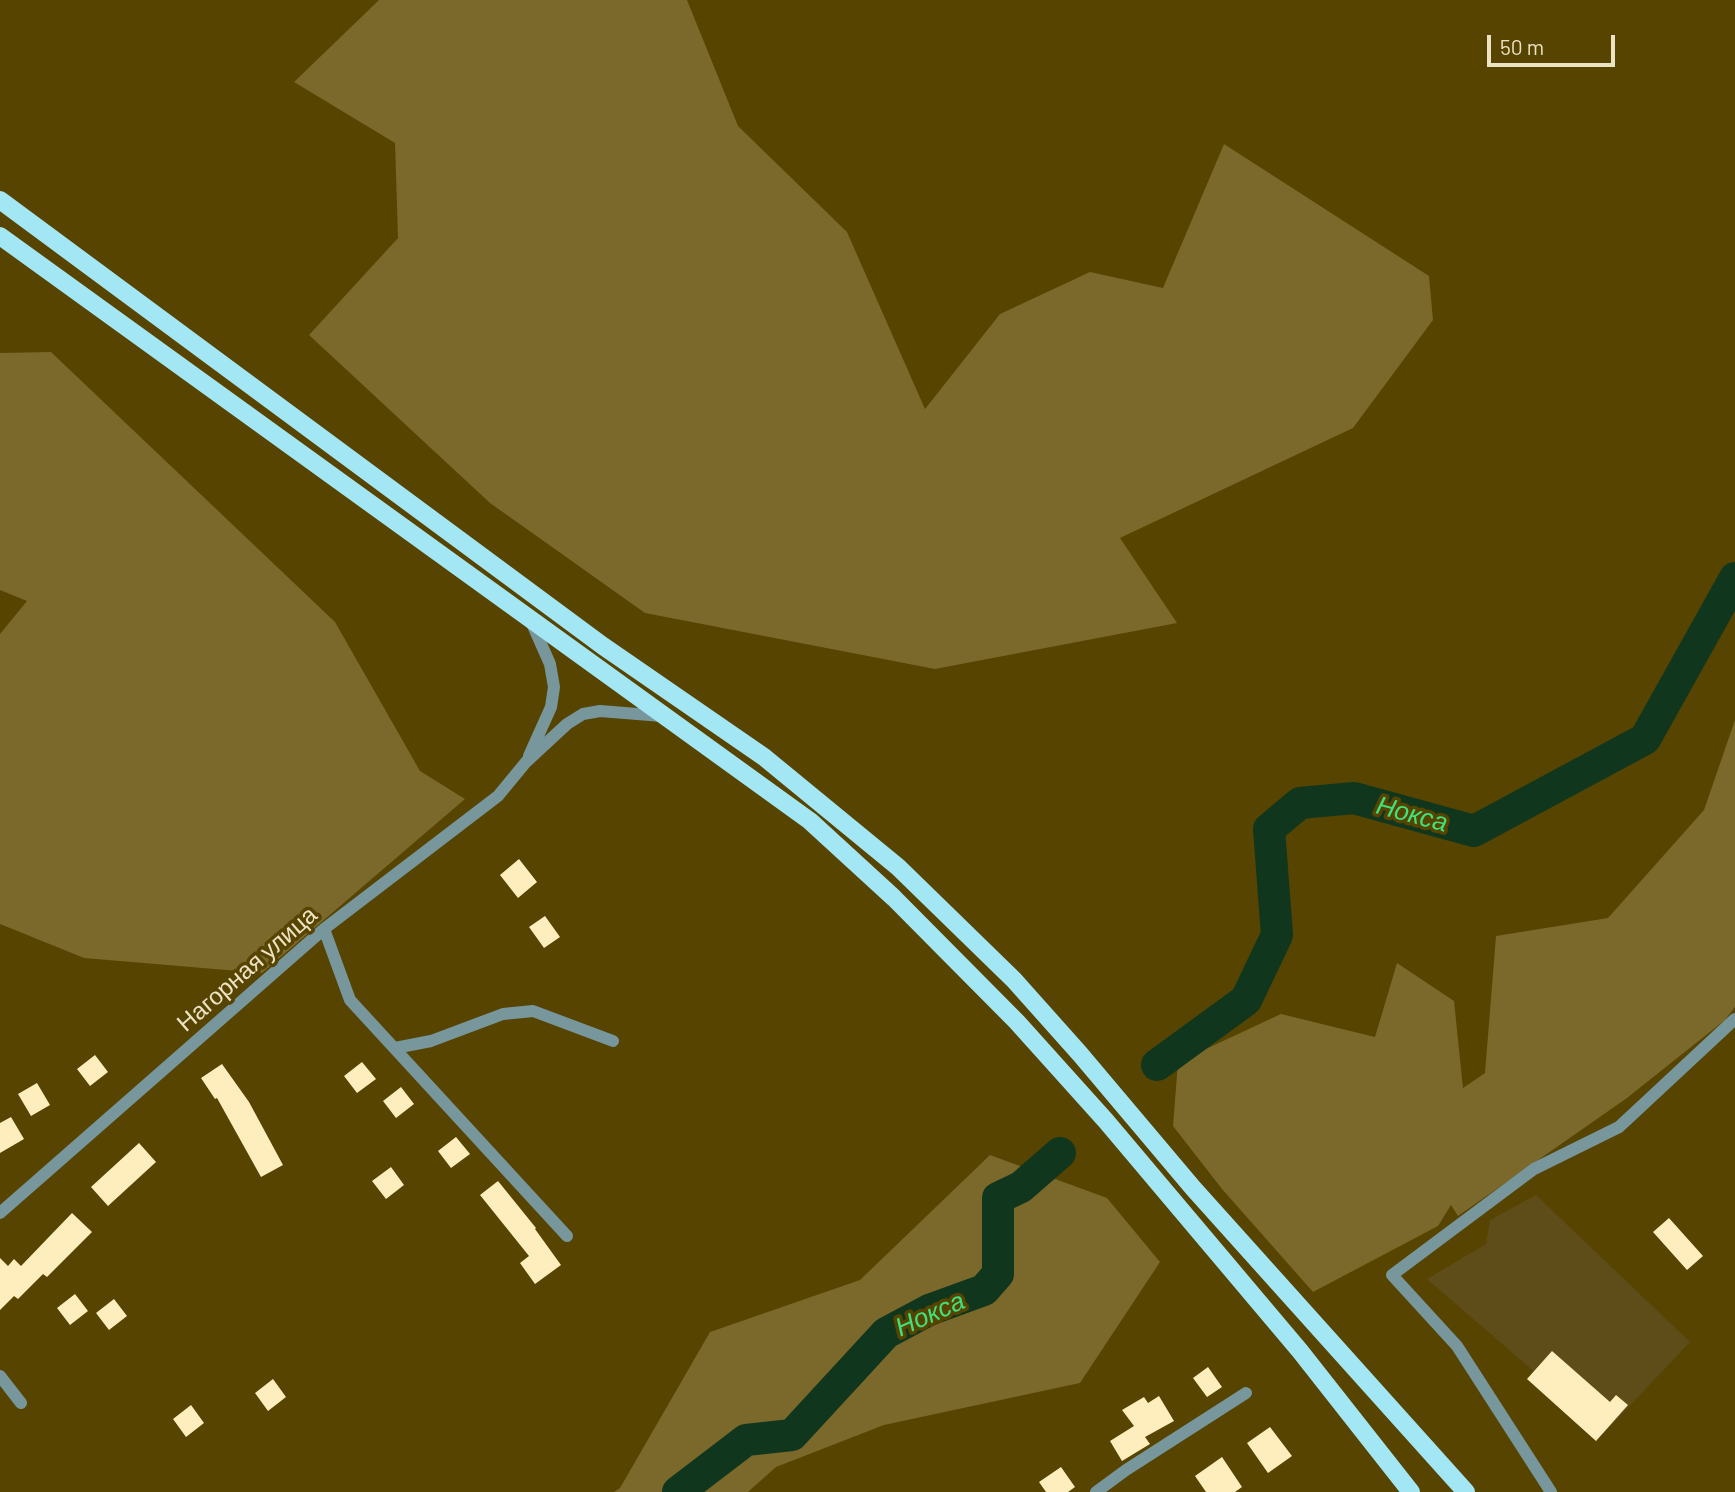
<!DOCTYPE html>
<meta charset="utf-8">
<style>
body{margin:0}
#map{position:relative;width:1735px;height:1492px;overflow:hidden;background:#564400;font-family:Barlow,sans-serif}
canvas{display:block}
.scale{position:absolute;left:1487px;top:35px;width:128px;height:32px;box-sizing:border-box;border:4px solid #ece2c4;border-top:0;padding-left:9px;font-size:21px;line-height:24px;white-space:nowrap;color:#ece2c4;-webkit-text-stroke:5px #564400;paint-order:stroke}
</style>
<div id="map">
<canvas width="1735" height="1492"></canvas>
<div class="scale">50 m</div>
</div>
<script>
const g = document.querySelector('canvas').getContext('2d');
g.lineJoin = 'round';
function fill(path, color) { g.fillStyle = color; g.fill(path, 'evenodd'); }
const toPath = rows => new Path2D(rows.map(r => 'M' + r).join(''));
function stroke(path, color, width, dash) { g.strokeStyle = color; g.lineWidth = width; g.lineCap = dash ? 'butt' : 'round'; g.setLineDash(dash || []); g.stroke(path); }
function label(font, color, halo, rows, align = 'center') {
  g.font = font + ' Barlow,sans-serif'; g.lineWidth = 7; g.setLineDash([]); g.textBaseline = 'middle'; g.strokeStyle = halo; g.fillStyle = color; for (const [text, x, y, turn = 0] of rows) {
    g.save(); g.translate(x, y); g.rotate((+turn || 0) * Math.PI / 180); g.textAlign = isNaN(turn) ? turn : align; if (halo) g.strokeText(text, 0, 0); g.fillText(text, 0, 0); g.restore();
  }
}
fill(toPath([
 [1536,1195,1690,1342,1602,1435,1538,1375,1427,1279,1486,1244,1490,1220]
]), '#5e4d18');
fill(toPath([
 [379,0,687,0,738,126,847,232,925,409,1000,314,1090,272,1163,288,1224,144,1429,276,1433,320,1353,428,1120,538,1177,623,935,669,645,613,490,503,309,335,398,238,395,143,294,82],
 [51,352,335,622,420,771,465,799,262,973,84,958,0,924,0,634,27,601,0,590,0,353],
 [1735,720,1735,1007,1725,1020,1627,1098,1458,1216,1451,1205,1438,1226,1313,1292,1222,1189,1173,1126,1178,1062,1281,1014,1375,1037,1397,963,1454,1001,1463,1088,1485,1073,1496,936,1608,918,1704,810],
 [990,1155,1107,1198,1160,1262,1080,1383,884,1425,776,1467,748,1492,614,1492,620,1488,710,1332,860,1280]
]), '#7b682b');
stroke(toPath([
 [1157,1065,1246,1000,1277,935,1269,829,1300,803,1354,798,1474,831,1645,739,1735,578],
 [678,1492,746,1440,792,1435,886,1333,929,1310,984,1290,998,1274,998,1198,1021,1187,1060,1153]
]), '#10371d', 32);
fill(toPath([
 [519,859,537,882,518,898,500,875],
 [545,916,560,937,544,948,529,927],
 [95,1055,108,1072,90,1086,77,1069],
 [362,1062,376,1079,357,1093,344,1076],
 [222,1064,249,1102,283,1165,261,1177,217,1098,215,1099,201,1078],
 [37,1083,50,1105,31,1116,18,1094],
 [401,1087,414,1104,396,1118,383,1101],
 [11,1117,24,1139,0,1153,0,1123],
 [456,1137,470,1154,451,1168,438,1151],
 [139,1143,156,1162,108,1206,91,1187],
 [391,1167,404,1185,386,1199,372,1181],
 [498,1181,536,1228,535,1229,561,1265,535,1284,520,1263,529,1256,480,1195],
 [72,1213,92,1232,47,1277,43,1274,18,1299,14,1296,0,1310,0,1258,8,1266,14,1259,21,1266],
 [1669,1218,1703,1256,1687,1270,1653,1232],
 [75,1294,88,1311,70,1325,57,1308],
 [114,1299,127,1316,109,1330,96,1313],
 [1552,1351,1610,1402,1616,1395,1628,1405,1596,1441,1527,1379],
 [1208,1367,1222,1387,1207,1397,1193,1378],
 [273,1379,286,1397,268,1411,255,1393],
 [1159,1396,1174,1421,1145,1437,1150,1444,1122,1461,1110,1441,1134,1426,1122,1410,1144,1397,1148,1403],
 [191,1405,204,1423,186,1437,173,1419],
 [1270,1427,1292,1456,1268,1473,1247,1443],
 [1222,1457,1242,1487,1235,1492,1206,1492,1195,1476],
 [1061,1467,1075,1487,1068,1492,1046,1492,1039,1482]
]), '#feeebd');
stroke(toPath([
 [529,756,551,707,554,687,550,664,530,619],
 [324,929,350,1000,567,1236],
 [395,1048,431,1041,503,1014,533,1011,613,1041],
 [0,1213,324,929,498,796,526,762,567,724,583,714,600,711,662,716],
 [0,1376,21,1403],
 [1096,1492,1126,1470,1246,1393],
 [1551,1492,1457,1346,1392,1275,1534,1169,1619,1127,1735,1019]
]), '#77979d', 12);
stroke(toPath([
 [0,200,603,646,764,757,898,867,1014,980,1080,1054,1193,1188,1466,1492],
 [0,236,810,821,894,898,1017,1022,1106,1121,1300,1351,1411,1492]
]), '#a3e6f4', 18);
label('24px', '#ece2c4', '#564400', [
 ["Нагорная улица",247,969,-41]
]);
label('italic 26px', '#3fe17e', '#564400', [
 ["Нокса",1412,814,15],
 ["Нокса",930,1314,-24]
]);
</script>
